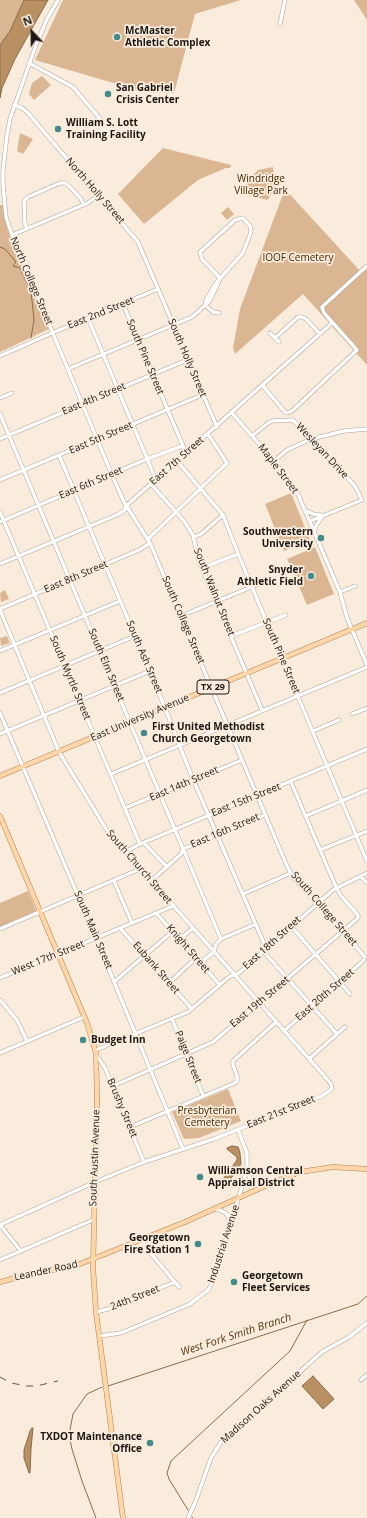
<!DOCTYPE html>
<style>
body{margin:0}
#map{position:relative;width:367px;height:1518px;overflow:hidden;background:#f9ecdd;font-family:"Open Sans",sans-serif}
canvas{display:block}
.north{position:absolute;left:12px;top:12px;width:40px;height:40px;-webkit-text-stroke:3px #f9ecdd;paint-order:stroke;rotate:338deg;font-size:11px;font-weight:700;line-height:16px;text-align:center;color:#1b1712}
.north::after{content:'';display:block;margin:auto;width:14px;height:18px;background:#1b1712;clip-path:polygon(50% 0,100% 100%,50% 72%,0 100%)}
</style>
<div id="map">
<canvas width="367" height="1518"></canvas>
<div class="north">N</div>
</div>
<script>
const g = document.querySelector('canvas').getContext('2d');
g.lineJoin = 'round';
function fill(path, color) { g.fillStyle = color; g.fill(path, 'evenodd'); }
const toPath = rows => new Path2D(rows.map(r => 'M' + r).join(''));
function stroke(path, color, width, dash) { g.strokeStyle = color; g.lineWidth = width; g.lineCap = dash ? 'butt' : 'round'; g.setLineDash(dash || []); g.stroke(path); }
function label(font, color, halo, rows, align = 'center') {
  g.font = font + ' "Open Sans",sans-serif'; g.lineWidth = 3.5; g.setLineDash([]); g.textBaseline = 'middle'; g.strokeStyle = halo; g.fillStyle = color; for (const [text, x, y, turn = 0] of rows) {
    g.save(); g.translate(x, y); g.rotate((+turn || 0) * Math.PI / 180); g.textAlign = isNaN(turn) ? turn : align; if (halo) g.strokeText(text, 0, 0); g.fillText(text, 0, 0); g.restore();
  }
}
fill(toPath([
 [0,0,24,0,10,31,0,45],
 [63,0,241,0,195,14,174,93,144,92,35,60],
 [354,0,367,0,367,20],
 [42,76,51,85,34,100,29,94,32,83],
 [20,133,33,139,23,154,17,151],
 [163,148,231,165,230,168,226,168,198,180,144,224,118,194],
 [273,167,276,184,268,200,246,195,246,183,258,170],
 [285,189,362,273,367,269,367,365,303,294,235,354,233,348,240,309],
 [0,205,3,205,7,228,49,329,0,352],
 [228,207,234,214,227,220,221,213],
 [291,493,310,540,284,551,265,504],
 [315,547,334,594,307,605,287,559],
 [5,590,9,599,1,602,0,593],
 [7,636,10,643,1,646,0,638],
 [28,891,36,911,0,927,0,903],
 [228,1089,241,1121,199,1138,184,1139,172,1112]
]), '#dab792');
const water = toPath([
 [24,0,48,0,15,59,2,88,0,98,0,45,10,31,24,0],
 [232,1146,238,1147,240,1153,241,1164,225,1187,223,1187,221,1182,237,1160,237,1157,227,1149,227,1148,232,1146],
 [313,1376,334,1399,323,1409,302,1386,313,1376],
 [32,1428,33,1428,31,1449,30,1473,29,1473,24,1458,24,1450,30,1431,32,1428]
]);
fill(water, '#b99062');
stroke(water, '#8a6c4a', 1);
stroke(toPath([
 [0,247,5,249,16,262,13,266,20,268,31,291,34,320,31,338],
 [108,1386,358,1304,367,1296],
 [188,1510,169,1479,167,1473,171,1461,290,1351,307,1320],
 [192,1517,193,1518],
 [96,1518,82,1481,72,1449,69,1435,73,1414,87,1394,102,1387]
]), '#8a6c4a', 1);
const minor = toPath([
 [58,0,47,19,36,45,10,119,7,135,3,170,3,184,6,217,12,235,112,475,124,502,150,543,287,866,293,877,365,957,363,961,284,1031],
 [280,24,285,0],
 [29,63,73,87,102,121],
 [14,105,22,108,28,113,138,242,217,427],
 [27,229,25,224,24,203,25,200,28,197,60,183,65,183,68,185,81,199,84,205],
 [12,235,88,203,98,195],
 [123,304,186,453],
 [205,305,206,300,216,283,243,253,251,232,250,226,243,218,235,220,200,252,202,259,220,278],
 [205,305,213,312,219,313],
 [88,318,156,480],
 [270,333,279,342],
 [275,338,298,317,302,317,306,319,320,334],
 [0,356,52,333,158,289],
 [68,369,192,317,209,302,220,279],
 [263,386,284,411,287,413,292,411,357,350,324,313,322,307,367,266],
 [0,398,12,393],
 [232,413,274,461,297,492,340,592,347,618,367,665],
 [0,414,221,939],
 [252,436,268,423,272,421,293,420,355,486,362,500,310,521],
 [0,439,187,360],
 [59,455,163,703,192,777,266,948],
 [177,461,223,515,239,556,367,861],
 [274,461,287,450,311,439,344,431,367,429],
 [0,480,202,395],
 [151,484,184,521,193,535,199,561,262,710],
 [307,511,313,514,321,515],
 [0,512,140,844],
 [0,522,147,459,182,446],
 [315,530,315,527,322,517],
 [194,537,201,534,223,515],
 [148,539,227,463,208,434],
 [0,564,119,514,125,510,126,506,332,323],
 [202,568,238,554],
 [340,592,355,586],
 [0,609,139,550,150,543],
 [0,610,59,752,108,832,327,1079,331,1084,332,1089,322,1096,214,1139,144,1162,95,1182,0,1225],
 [181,616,271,579],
 [231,636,286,615],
 [0,651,120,601],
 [0,693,135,636],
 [0,713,96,938,183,1149],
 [352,714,367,708],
 [313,731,339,720],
 [0,734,150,671],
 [111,774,367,667],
 [125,808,242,760],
 [306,816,367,790],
 [144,843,167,867],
 [320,850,367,831],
 [125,852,140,844,367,749],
 [361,877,367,883],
 [114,881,132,923],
 [151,881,181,854,183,849,265,815],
 [243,894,291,873],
 [156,913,220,985],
 [291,926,350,994],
 [120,928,192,1009],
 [0,929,140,869],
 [180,939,193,928],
 [263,951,337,1034],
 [200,963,214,952,216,944,221,939,256,924],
 [0,978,173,906],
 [114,982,173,931],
 [169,983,196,958],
 [0,1000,17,1020,27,1041],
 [172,1019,203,1095],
 [96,1050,188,1012,229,977,239,973,333,890,367,873],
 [0,1053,84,1017],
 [97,1056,105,1068,144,1162],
 [309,1059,345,1027],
 [113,1086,213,1042,358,918,358,915,341,896,336,887,291,782],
 [130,1127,235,1083,237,1081,237,1076,233,1065,233,1061,276,1022],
 [248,1172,250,1180,253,1182,264,1186],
 [214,1209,220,1210,227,1214,231,1223],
 [0,1225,21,1251],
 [147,1249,179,1287],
 [0,1260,93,1220],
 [96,1312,108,1309,175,1282],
 [99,1336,121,1333,190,1304,208,1290,213,1282,247,1170,247,1153,238,1130],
 [361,1380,367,1375],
 [188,1518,195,1503,211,1458,221,1442,322,1352,349,1337,367,1323]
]);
const major = toPath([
 [0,776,367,623],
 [0,816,87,1023,96,1053,97,1097,93,1268,96,1312,123,1518],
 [0,1282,26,1275,75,1266,185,1222,265,1186,300,1172,333,1167,367,1169]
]);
stroke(minor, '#afa294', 4.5);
stroke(major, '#ae824e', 5.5);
stroke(minor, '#fff', 3.5);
stroke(major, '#fed6a9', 4.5);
stroke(toPath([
 [0,1377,11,1383,27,1386,36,1386,58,1381]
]), '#5c564e', 1, [7, 7]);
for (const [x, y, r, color] of [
 [117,37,4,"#438b8b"],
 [108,94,4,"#438b8b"],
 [58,129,4,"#438b8b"],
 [321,538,4,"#438b8b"],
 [311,576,4,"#438b8b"],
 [144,733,4,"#438b8b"],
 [83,1040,4,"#438b8b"],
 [200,1177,4,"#438b8b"],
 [198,1244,4,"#438b8b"],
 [234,1282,4,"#438b8b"],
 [150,1443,4,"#438b8b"]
]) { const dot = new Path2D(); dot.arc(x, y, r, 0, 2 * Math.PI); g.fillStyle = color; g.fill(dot); stroke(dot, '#f9ecdd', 1.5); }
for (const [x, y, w] of [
 [213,687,32]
]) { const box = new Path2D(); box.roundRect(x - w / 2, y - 7, w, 14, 3); g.fillStyle = '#f9ecdd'; g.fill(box); stroke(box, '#1b1712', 1); }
label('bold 9px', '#1b1712', null, [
 ["TX 29",213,687]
]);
label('bold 10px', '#1b1712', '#f9ecdd', [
 ["McMaster",125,31],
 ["Athletic Complex",125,43],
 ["San Gabriel",116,88],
 ["Crisis Center",116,100],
 ["William S. Lott",66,123],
 ["Training Facility",66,135],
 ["Southwestern",313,532,"right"],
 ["University",313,544,"right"],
 ["Snyder",303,570,"right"],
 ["Athletic Field",303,582,"right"],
 ["First United Methodist",152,727],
 ["Church Georgetown",152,739],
 ["Budget Inn",91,1040],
 ["Williamson Central",208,1171],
 ["Appraisal District",208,1183],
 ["Georgetown",190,1238,"right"],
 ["Fire Station 1",190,1250,"right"],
 ["Georgetown",242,1276],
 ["Fleet Services",242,1288],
 ["TXDOT Maintenance",142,1437,"right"],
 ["Office",142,1449,"right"]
], 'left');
label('10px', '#452902', '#f9ecdd', [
 ["Windridge",261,179],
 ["Village Park",261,191],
 ["IOOF Cemetery",298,258],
 ["Presbyterian",207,1111],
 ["Cemetery",207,1123]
]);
label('10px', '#1b1712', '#f9ecdd', [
 ["North Holly Street",95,191,49],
 ["North College Street",31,281,67],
 ["East 2nd Street",101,313,-22],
 ["South Pine Street",145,357,67],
 ["South Holly Street",187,358,67],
 ["East 4th Street",94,399,-23],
 ["East 5th Street",101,438,-23],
 ["Wesleyan Drive",322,451,47],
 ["East 7th Street",177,461,-41],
 ["Maple Street",278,469,53],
 ["East 6th Street",91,483,-23],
 ["East 8th Street",76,577,-23],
 ["South Walnut Street",214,592,68],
 ["South College Street",183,620,67],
 ["South Pine Street",281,656,67],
 ["South Ash Street",144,657,67],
 ["South Elm Street",106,665,67],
 ["South Myrtle Street",70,678,67],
 ["East University Avenue",140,718,-23],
 ["East 14th Street",184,784,-23],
 ["East 15th Street",246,800,-22],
 ["East 16th Street",225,831,-23],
 ["South Church Street",139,867,49],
 ["South College Street",324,909,49],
 ["South Main Street",93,930,67],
 ["East 18th Street",272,943,-42],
 ["Knight Street",188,949,49],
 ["West 17th Street",48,958,-22],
 ["Eubank Street",156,968,49],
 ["East 20th Street",325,995,-41],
 ["East 19th Street",260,1002,-40],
 ["Paige Street",188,1057,68],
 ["Brushy Street",122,1108,67],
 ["East 21st Street",281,1112,-22],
 ["South Austin Avenue",95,1158,-88],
 ["Industrial Avenue",224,1244,-72],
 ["Leander Road",46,1271,-12],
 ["24th Street",135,1298,-22],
 ["Madison Oaks Avenue",261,1407,-42]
]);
label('italic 11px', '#573915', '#f9ecdd', [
 ["West Fork Smith Branch",236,1335,-18]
]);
</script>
